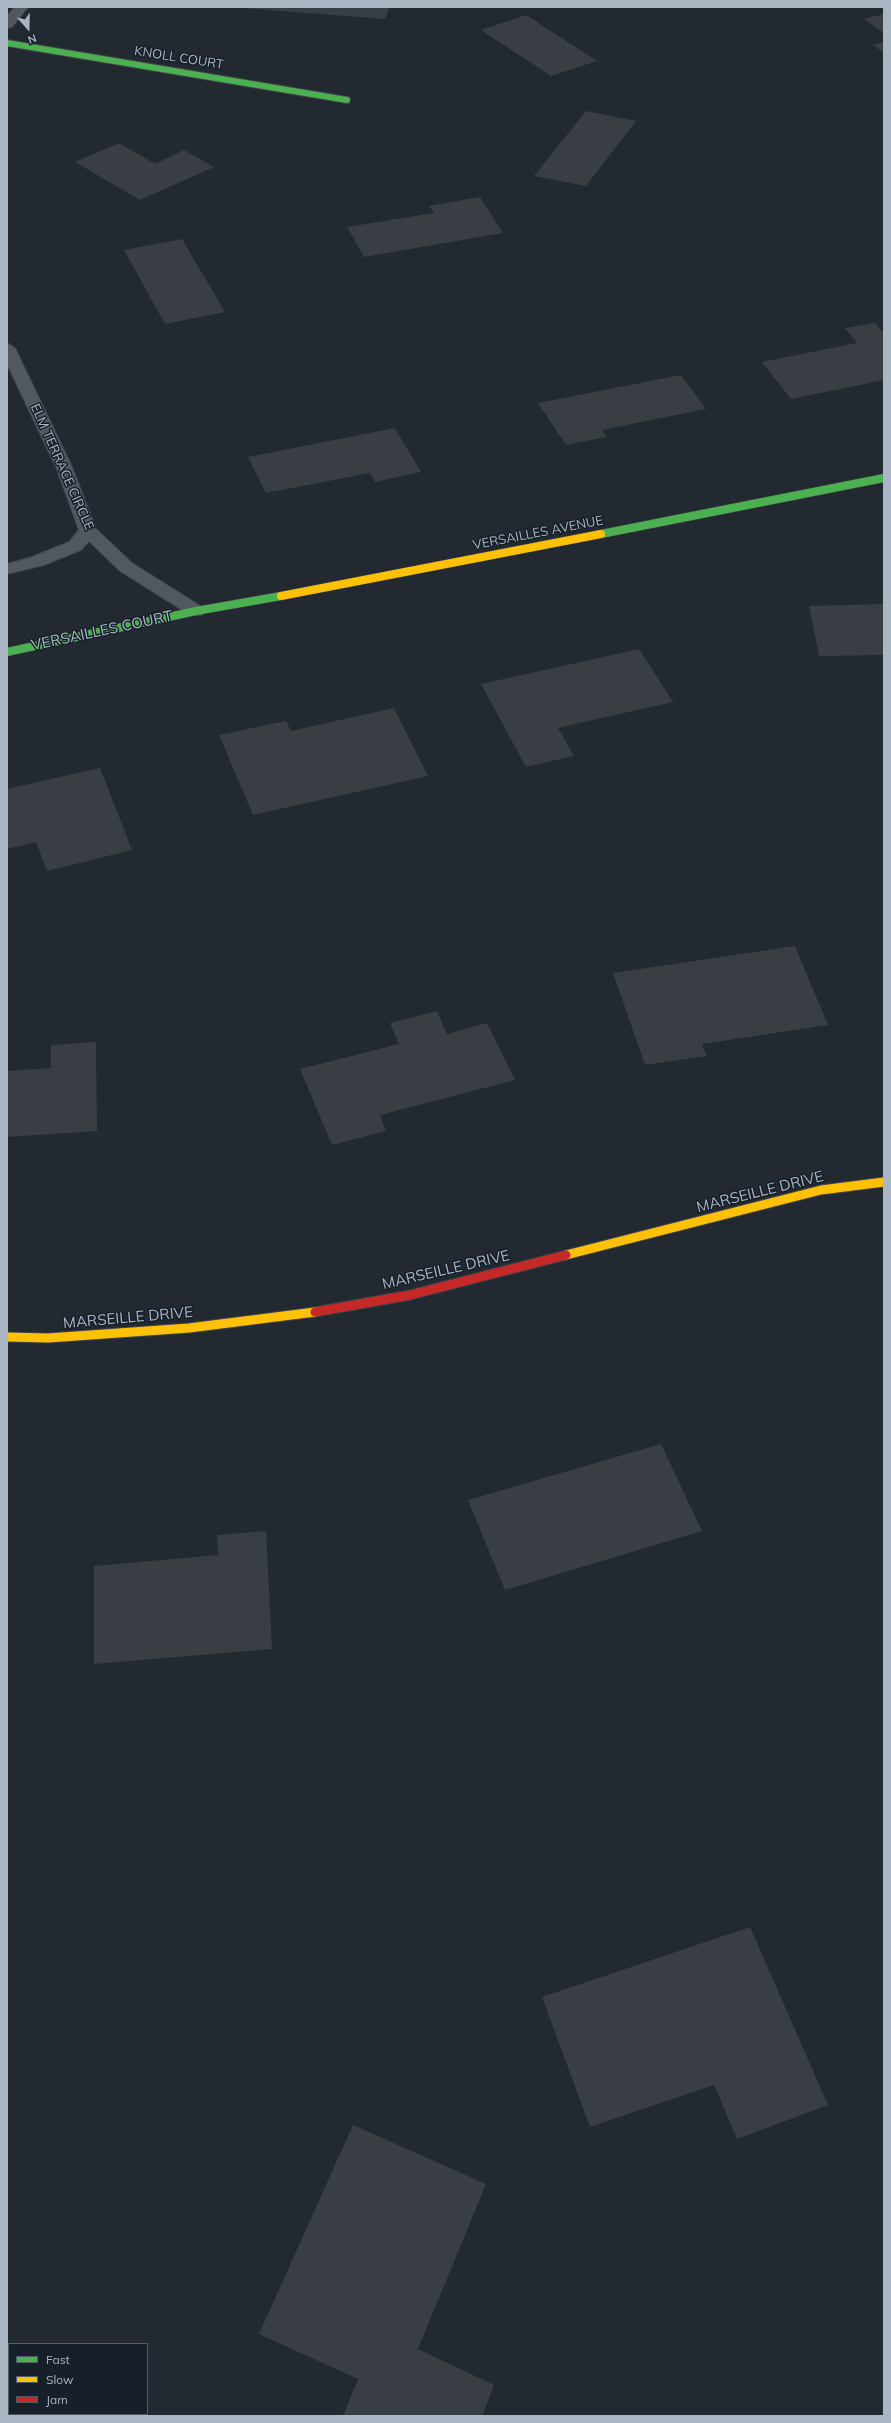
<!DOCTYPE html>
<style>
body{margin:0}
#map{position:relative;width:891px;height:2423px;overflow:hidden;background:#232930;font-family:Mulish,sans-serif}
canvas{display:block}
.frame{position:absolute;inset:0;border:8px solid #aab6c4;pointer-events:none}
.legend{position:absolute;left:8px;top:2343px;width:140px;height:72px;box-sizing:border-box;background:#17202a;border:1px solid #525c68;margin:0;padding:5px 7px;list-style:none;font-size:12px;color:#aab6c4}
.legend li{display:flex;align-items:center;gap:8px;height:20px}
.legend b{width:20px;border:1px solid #525c68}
.north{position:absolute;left:8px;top:8px;width:40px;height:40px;-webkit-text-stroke:3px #17202a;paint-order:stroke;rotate:160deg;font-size:11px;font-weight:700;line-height:16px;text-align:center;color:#aab6c4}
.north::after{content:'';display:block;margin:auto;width:14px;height:18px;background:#aab6c4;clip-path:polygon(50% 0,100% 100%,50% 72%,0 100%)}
</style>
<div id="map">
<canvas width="891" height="2423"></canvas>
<div class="frame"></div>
<ul class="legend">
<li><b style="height:5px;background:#4caf50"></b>Fast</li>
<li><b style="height:5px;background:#ffc107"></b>Slow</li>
<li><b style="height:5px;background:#c62828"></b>Jam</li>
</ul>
<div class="north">N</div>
</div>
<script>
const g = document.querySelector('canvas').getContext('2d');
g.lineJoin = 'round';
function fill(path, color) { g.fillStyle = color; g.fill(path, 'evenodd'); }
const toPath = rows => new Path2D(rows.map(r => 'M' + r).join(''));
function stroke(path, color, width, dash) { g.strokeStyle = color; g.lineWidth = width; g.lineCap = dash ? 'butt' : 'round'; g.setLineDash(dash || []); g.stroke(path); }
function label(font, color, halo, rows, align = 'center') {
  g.font = font + ' Mulish,sans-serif'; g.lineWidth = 3; g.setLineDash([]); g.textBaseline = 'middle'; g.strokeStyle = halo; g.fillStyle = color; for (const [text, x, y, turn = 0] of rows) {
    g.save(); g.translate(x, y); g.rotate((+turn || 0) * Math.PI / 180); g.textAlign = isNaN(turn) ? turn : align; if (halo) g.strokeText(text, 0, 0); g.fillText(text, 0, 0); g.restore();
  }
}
fill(toPath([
 [229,7,389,7,385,19],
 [884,14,884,33,864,19],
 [526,15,597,61,551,76,481,30],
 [884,42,884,53,873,45],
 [586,111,636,121,586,186,534,176],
 [119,143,155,164,184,150,214,167,140,200,75,162],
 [480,197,503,233,364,257,347,227,434,213,429,206],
 [182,239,225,312,165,324,124,250],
 [875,323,884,333,884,380,791,399,762,362,857,343,845,328],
 [681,375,706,409,602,430,607,437,566,445,538,403],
 [395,428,421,472,375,482,370,473,266,493,248,457],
 [884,604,884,655,819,656,809,606],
 [639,649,673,702,558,728,574,756,526,767,481,684],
 [394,708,428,776,253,815,219,735,286,721,291,731],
 [100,768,132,850,47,871,36,842,7,849,7,789],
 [795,946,828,1025,702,1044,707,1056,645,1065,613,973],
 [437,1011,447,1034,487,1023,515,1080,380,1115,386,1131,332,1145,300,1069,399,1044,390,1023],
 [96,1042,97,1131,7,1137,7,1071,51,1068,51,1045],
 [661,1444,702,1531,505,1590,468,1500],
 [266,1531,272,1649,94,1664,94,1566,218,1555,217,1535],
 [750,1927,828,2105,737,2139,714,2085,590,2127,542,1997],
 [353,2125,486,2184,418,2349,494,2385,482,2416,343,2416,358,2379,259,2334]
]), '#383e44');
const street = toPath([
 [15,7,28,7,12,27,7,28,7,16,15,7],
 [7,343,15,348,72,467,96,529,132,563,202,607,205,611,202,615,190,615,120,571,89,541,81,550,44,565,7,574,7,564,32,557,69,542,79,530,56,467,7,364,7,343]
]);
const fastFar1 = toPath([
 [7,43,347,100]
]);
const fast = toPath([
 [601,534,884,478],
 [7,652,196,611,281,596]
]);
const slowFar1 = toPath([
 [281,596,601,534]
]);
const slow = toPath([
 [566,1255,821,1190,884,1182],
 [7,1337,48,1338,189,1328,315,1312]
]);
const jam = toPath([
 [315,1312,410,1295,566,1255]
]);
stroke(street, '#3f444a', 2);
stroke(fastFar1, '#3f444a', 8);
stroke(fast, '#3f444a', 9);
stroke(slowFar1, '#3f444a', 9);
stroke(slow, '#3f444a', 11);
stroke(jam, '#3f444a', 11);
fill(street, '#52585f');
stroke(fastFar1, '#4caf50', 6);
stroke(fast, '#4caf50', 8);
stroke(slowFar1, '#ffc107', 8);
stroke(slow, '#ffc107', 9);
stroke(jam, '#c62828', 9);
label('13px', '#aab6c4', '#17202a', [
 ["KNOLL COURT",179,58,9],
 ["ELM TERRACE CIRCLE",62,467,66],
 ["VERSAILLES AVENUE",538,533,-11]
]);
label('15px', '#aab6c4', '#17202a', [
 ["VERSAILLES COURT",102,631,-12],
 ["MARSEILLE DRIVE",760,1192,-14],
 ["MARSEILLE DRIVE",446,1270,-13],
 ["MARSEILLE DRIVE",128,1318,-5]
]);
</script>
